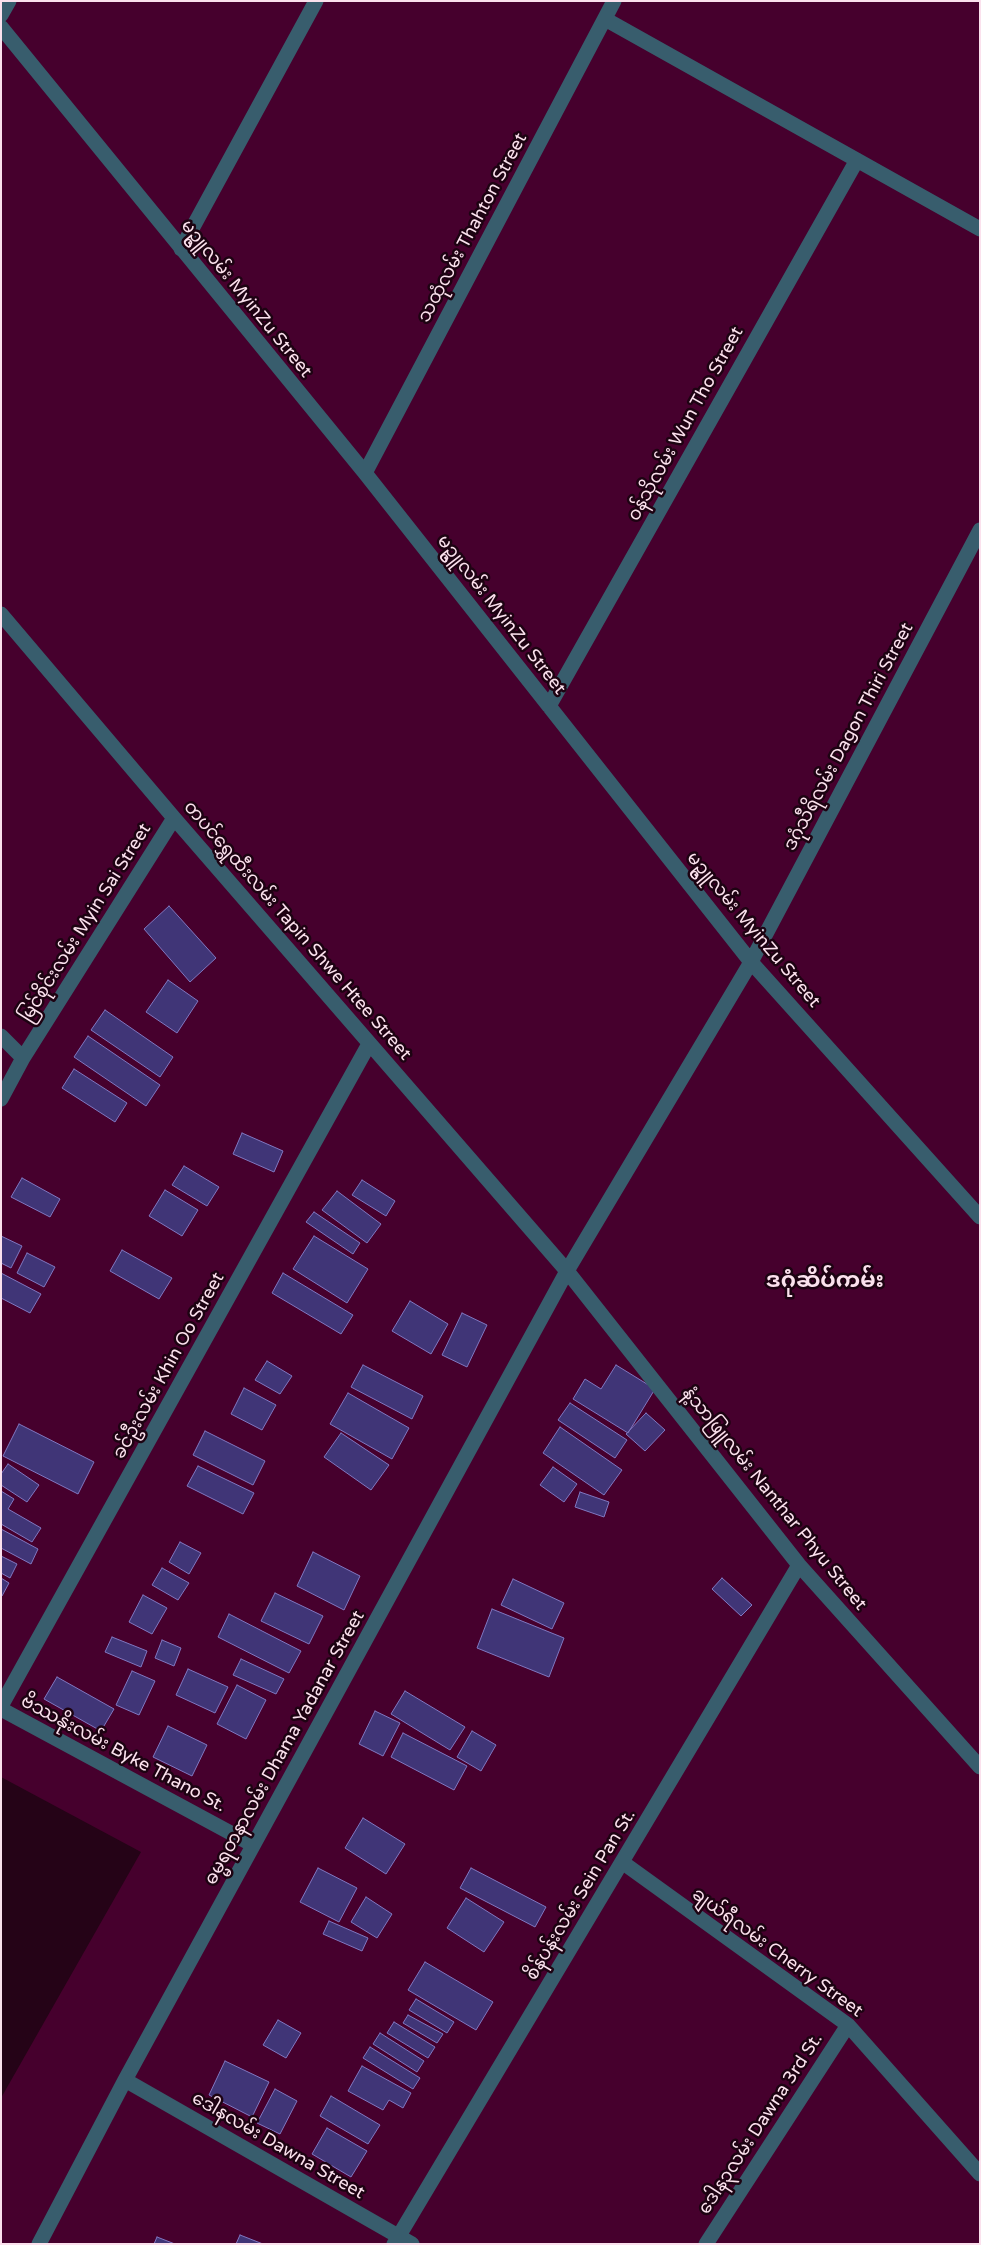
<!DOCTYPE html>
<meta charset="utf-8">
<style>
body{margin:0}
#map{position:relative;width:981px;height:2245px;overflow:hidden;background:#46002d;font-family:"Varela Round",sans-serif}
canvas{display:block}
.frame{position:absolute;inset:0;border:2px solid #fbe1ed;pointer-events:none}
</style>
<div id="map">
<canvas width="981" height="2245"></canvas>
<div class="frame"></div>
</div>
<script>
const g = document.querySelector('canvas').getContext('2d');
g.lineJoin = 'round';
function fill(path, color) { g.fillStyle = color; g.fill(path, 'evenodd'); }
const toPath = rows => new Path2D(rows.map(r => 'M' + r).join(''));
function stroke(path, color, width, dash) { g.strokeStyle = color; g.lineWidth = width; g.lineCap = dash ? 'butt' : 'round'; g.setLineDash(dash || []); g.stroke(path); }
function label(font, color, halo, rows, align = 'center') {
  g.font = font + ' "Varela Round","Noto Sans Myanmar",sans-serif'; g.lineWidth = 5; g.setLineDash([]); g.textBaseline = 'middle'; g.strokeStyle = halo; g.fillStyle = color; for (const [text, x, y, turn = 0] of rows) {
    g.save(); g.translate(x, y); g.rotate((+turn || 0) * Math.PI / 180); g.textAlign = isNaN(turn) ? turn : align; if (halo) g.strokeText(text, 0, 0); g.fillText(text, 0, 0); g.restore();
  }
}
fill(toPath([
 [1,1777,141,1852,1,2098]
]), '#250317');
const building = toPath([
 [169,906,216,958,190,982,144,929,169,906],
 [168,980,198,1001,177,1033,146,1012,168,980],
 [105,1010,173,1057,160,1077,91,1030,105,1010],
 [88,1036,160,1085,146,1106,74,1057,88,1036],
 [74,1069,127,1103,115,1122,62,1088,74,1069],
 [242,1133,283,1151,274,1172,233,1154,242,1133],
 [184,1166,219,1187,207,1206,172,1185,184,1166],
 [22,1178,60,1199,50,1217,11,1197,22,1178],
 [362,1180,395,1201,386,1216,352,1195,362,1180],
 [165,1190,198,1210,182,1236,149,1216,165,1190],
 [337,1191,381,1224,367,1243,322,1210,337,1191],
 [314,1212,360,1243,353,1254,306,1222,314,1212],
 [1,1236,22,1246,11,1268,1,1263,1,1236],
 [314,1236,368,1269,347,1303,293,1269,314,1236],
 [122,1250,172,1278,159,1299,110,1271,122,1250],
 [27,1253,55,1267,44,1287,17,1273,27,1253],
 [1,1273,41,1294,30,1313,1,1298,1,1273],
 [283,1273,353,1315,341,1334,272,1293,283,1273],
 [410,1301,448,1324,431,1354,392,1331,410,1301],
 [462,1313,487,1325,467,1367,442,1355,462,1313],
 [267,1361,292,1376,280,1394,255,1380,267,1361],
 [363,1365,423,1396,412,1419,351,1387,363,1365],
 [616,1365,655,1389,628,1433,573,1399,585,1379,601,1389,616,1365],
 [244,1388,276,1405,262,1430,231,1414,244,1388],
 [348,1393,409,1428,392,1459,330,1424,348,1393],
 [570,1403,627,1440,615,1458,558,1420,570,1403],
 [646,1413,665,1430,645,1451,626,1434,646,1413],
 [19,1424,94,1462,78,1494,3,1456,19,1424],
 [560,1427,622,1470,604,1495,543,1453,560,1427],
 [205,1431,265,1461,253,1485,193,1455,205,1431],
 [341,1433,389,1465,371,1490,324,1457,341,1433],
 [8,1464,39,1485,27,1502,1,1485,1,1474,8,1464],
 [198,1466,254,1493,243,1514,187,1486,198,1466],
 [553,1467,577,1484,564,1502,540,1485,553,1467],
 [1,1491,14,1499,8,1509,41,1528,32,1542,1,1524,1,1491],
 [580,1492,609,1502,604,1517,575,1507,580,1492],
 [1,1529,38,1549,31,1564,1,1548,1,1529],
 [180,1542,201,1553,189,1574,169,1562,180,1542],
 [313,1552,360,1576,344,1610,297,1586,313,1552],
 [1,1556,17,1564,10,1578,1,1573,1,1556],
 [162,1568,189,1583,178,1600,152,1585,162,1568],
 [1,1578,9,1583,2,1596,1,1596,1,1578],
 [722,1578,752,1605,741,1616,712,1589,722,1578],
 [513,1579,564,1603,552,1629,501,1605,513,1579],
 [275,1593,323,1616,309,1644,261,1621,275,1593],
 [143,1595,167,1608,152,1634,129,1622,143,1595],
 [492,1609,564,1638,549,1677,477,1648,492,1609],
 [229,1614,301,1651,289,1673,218,1637,229,1614],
 [112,1637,147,1651,141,1667,105,1652,112,1637],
 [162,1640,181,1648,174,1666,155,1658,162,1640],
 [241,1659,284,1679,276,1694,233,1675,241,1659],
 [188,1669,228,1687,215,1713,176,1695,188,1669],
 [132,1671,155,1681,139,1715,116,1705,132,1671],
 [57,1677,114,1709,101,1731,44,1699,57,1677],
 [237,1685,266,1700,246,1739,217,1724,237,1685],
 [405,1691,465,1727,450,1750,391,1714,405,1691],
 [375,1711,400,1723,383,1756,359,1744,375,1711],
 [168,1726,207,1745,192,1776,153,1757,168,1726],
 [472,1731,496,1745,481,1771,457,1757,472,1731],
 [403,1733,467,1766,454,1790,391,1757,403,1733],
 [363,1818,405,1844,386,1874,345,1848,363,1818],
 [318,1868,357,1888,339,1922,300,1902,318,1868],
 [471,1868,546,1907,535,1927,460,1888,471,1868],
 [366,1897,392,1914,377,1938,351,1922,366,1897],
 [466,1898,504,1922,484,1952,447,1928,466,1898],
 [329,1921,368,1938,362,1951,323,1934,329,1921],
 [425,1962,493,2002,476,2030,408,1990,425,1962],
 [416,1999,454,2022,447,2033,409,2010,416,1999],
 [408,2015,443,2034,437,2043,403,2023,408,2015],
 [278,2020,301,2033,286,2058,263,2045,278,2020],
 [394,2022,435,2047,428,2058,387,2033,394,2022],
 [380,2033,424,2061,417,2072,373,2044,380,2033],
 [370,2047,420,2078,413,2089,363,2058,370,2047],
 [225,2061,269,2082,252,2117,209,2095,225,2061],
 [362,2066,411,2093,403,2108,389,2100,383,2110,348,2091,362,2066],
 [275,2089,297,2101,280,2134,257,2123,275,2089],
 [331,2096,380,2125,368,2144,320,2116,331,2096],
 [327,2128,367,2151,351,2177,312,2154,327,2128],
 [240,2235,263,2244,236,2244,240,2235],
 [157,2237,175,2244,154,2244,157,2237]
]);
fill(building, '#403577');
stroke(building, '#8077c1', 1);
stroke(toPath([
 [1,15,9,1],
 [605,19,980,229],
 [1,27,365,473,751,962,980,1217],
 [181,249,316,1],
 [365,473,614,1],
 [1,614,174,818,567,1271,799,1565,980,1767],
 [549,706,857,160],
 [1,1036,23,1058],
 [1,1099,23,1058,174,818],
 [1,1706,369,1044],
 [1,1709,253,1845],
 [622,1862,848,2025,980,2174],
 [125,2080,412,2244],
 [39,2244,125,2080,567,1271,751,962,980,530],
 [394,2244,799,1565],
 [706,2244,848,2025]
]), '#385d6d', 15);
label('18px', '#fbe1ed', '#1d0312', [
 ["သထုံလမ်း Thahton Street",473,228,-62],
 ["မဥ္ဇူလမ်း MyinZu Street",246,299,51],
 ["၀န်သိုလမ်း Wun Tho Street",686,424,-61],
 ["မဥ္ဇူလမ်း MyinZu Street",501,615,52],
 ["ဒဂုံသီရိလမ်း Dagon Thiri Street",849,737,-62],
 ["မြင်စိုင်းလမ်း Myin Sai Street",86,923,-58],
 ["မဥ္ဇူလမ်း MyinZu Street",753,930,50],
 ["တပင်ရွှေထီးလမ်း Tapin Shwe Htee Street",297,931,49],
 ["ခင်ဦးလမ်း Khin Oo Street",169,1366,-61],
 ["နံ့သာဖြူလမ်း Nanthar Phyu Street",774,1499,51],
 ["ဓမ္မရတနာလမ်း Dhama Yadanar Street",285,1748,-61],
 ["ဗိဿနိုးလမ်း Byke Thano St.",123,1754,28],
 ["စိန်ပန်းလမ်း Sein Pan St.",581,1895,-59],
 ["ချယ်ရီလမ်း Cherry Street",777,1953,36],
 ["ဒေါန၃လမ်း Dawna 3rd St.",761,2124,-57],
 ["ဒေါနလမ်း Dawna Street",278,2146,30]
]);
label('bold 22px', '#fbe1ed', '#1d0312', [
 ["ဒဂုံဆိပ်ကမ်း",825,1281]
]);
</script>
